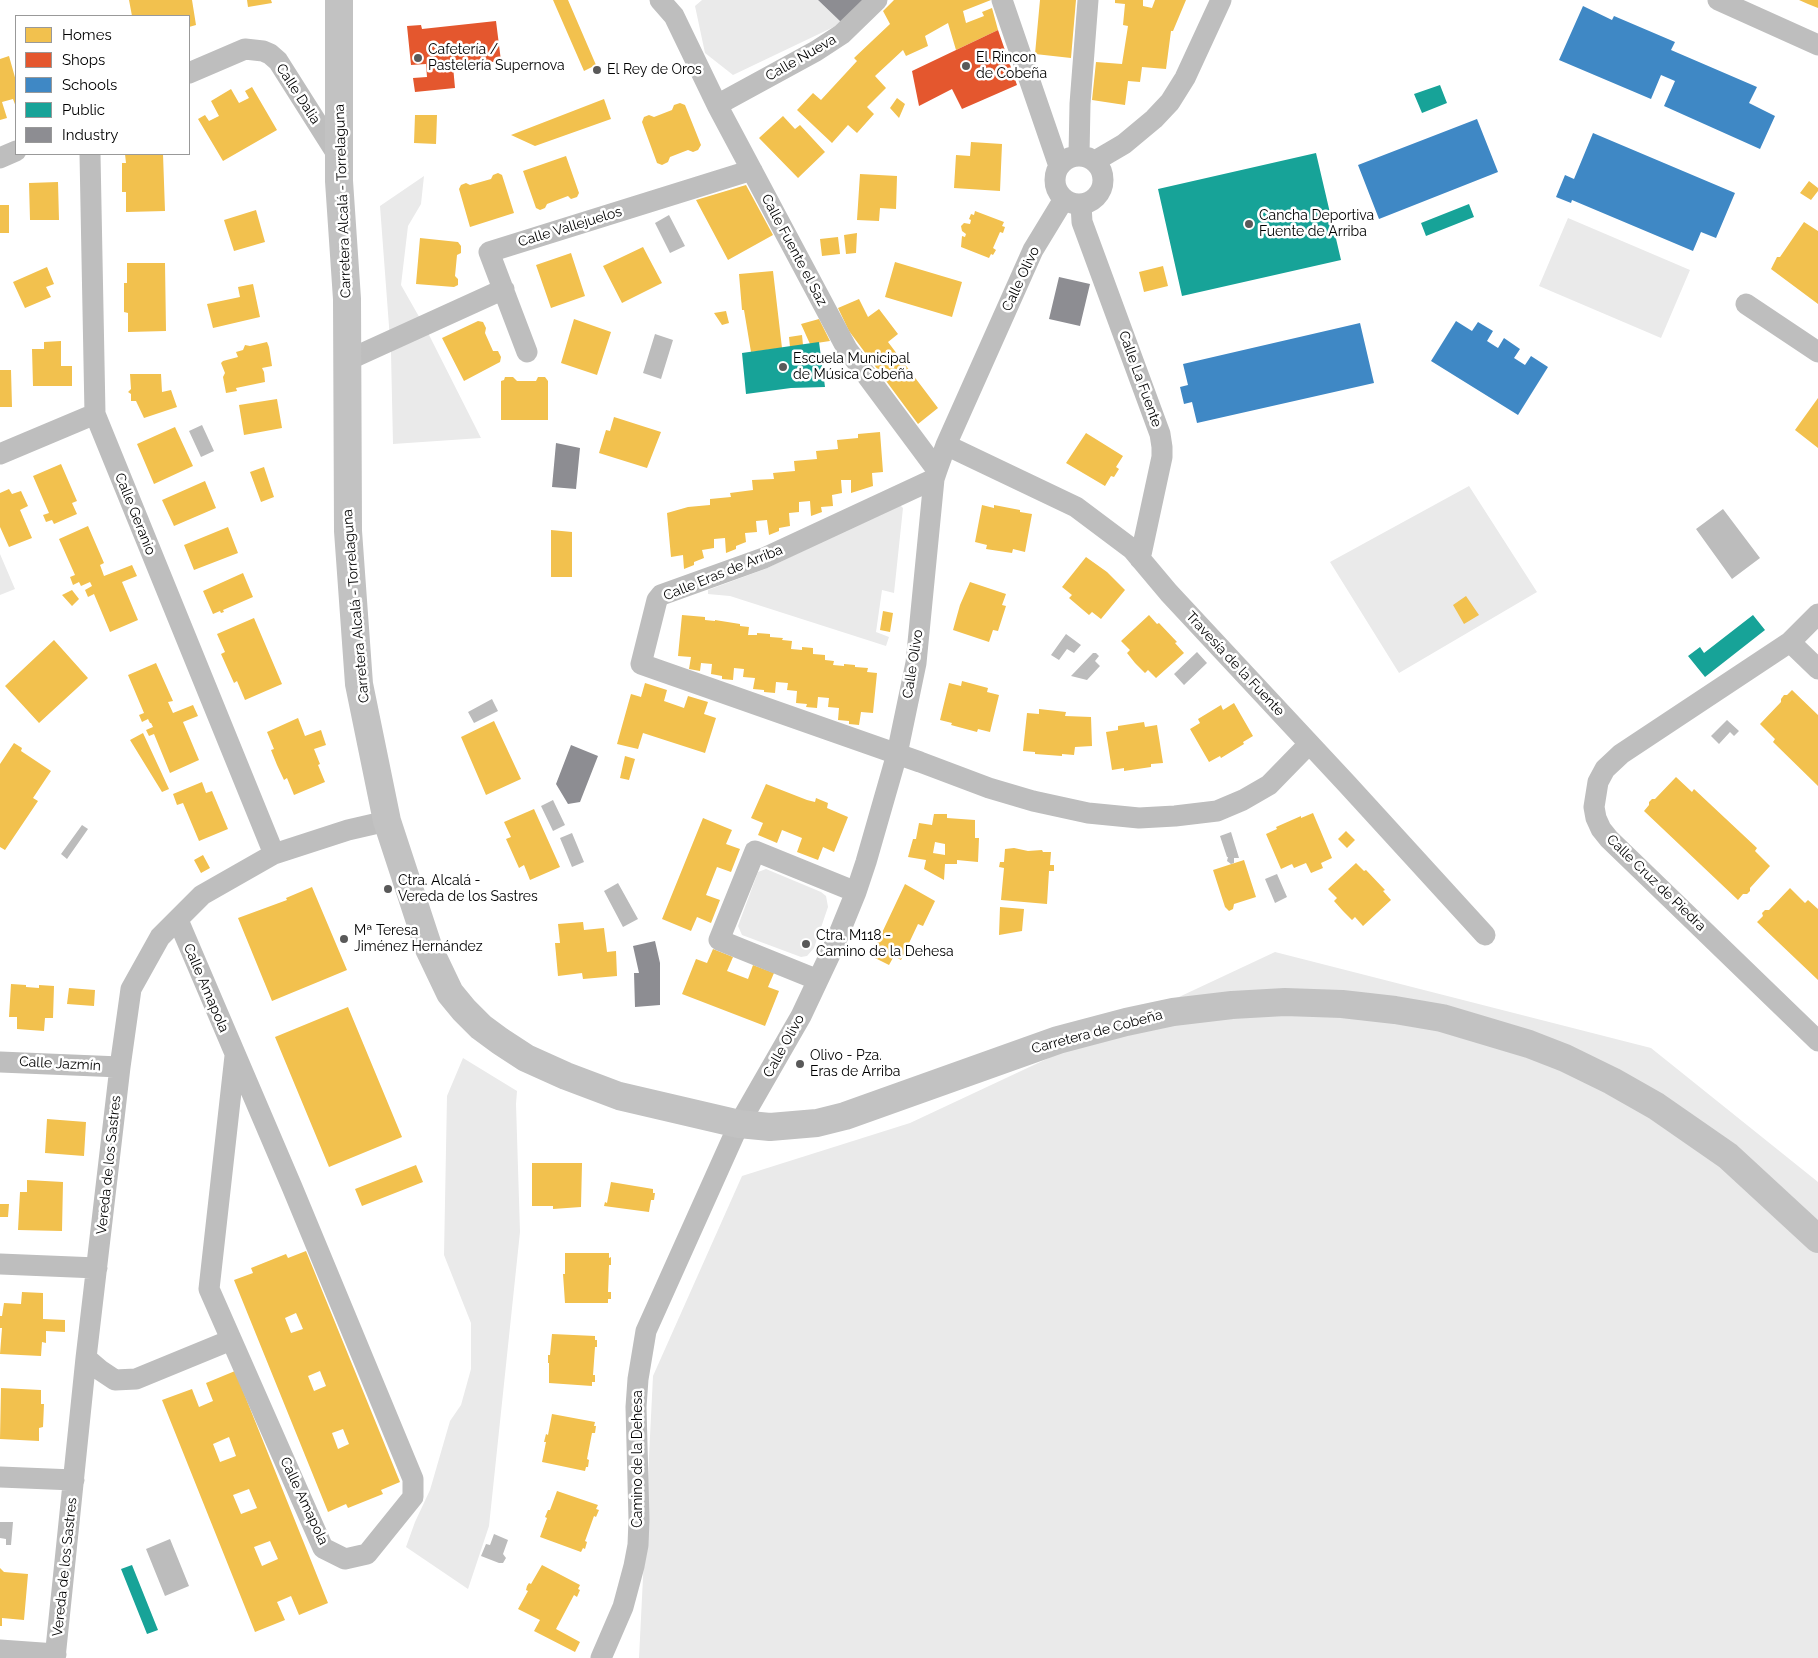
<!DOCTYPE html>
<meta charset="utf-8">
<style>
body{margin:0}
#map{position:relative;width:1818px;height:1658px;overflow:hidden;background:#fff;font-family:Raleway,sans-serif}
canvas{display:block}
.legend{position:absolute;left:15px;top:15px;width:175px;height:140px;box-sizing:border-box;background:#fff;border:1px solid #999;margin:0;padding:6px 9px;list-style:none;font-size:15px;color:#000}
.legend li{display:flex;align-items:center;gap:10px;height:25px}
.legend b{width:25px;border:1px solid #999}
</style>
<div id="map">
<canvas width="1818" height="1658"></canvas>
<ul class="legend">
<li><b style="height:14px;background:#f2c14e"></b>Homes</li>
<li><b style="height:14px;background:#e4572e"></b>Shops</li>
<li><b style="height:14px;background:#3f88c5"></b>Schools</li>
<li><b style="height:14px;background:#17a398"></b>Public</li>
<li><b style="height:14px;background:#8d8d92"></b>Industry</li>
</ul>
</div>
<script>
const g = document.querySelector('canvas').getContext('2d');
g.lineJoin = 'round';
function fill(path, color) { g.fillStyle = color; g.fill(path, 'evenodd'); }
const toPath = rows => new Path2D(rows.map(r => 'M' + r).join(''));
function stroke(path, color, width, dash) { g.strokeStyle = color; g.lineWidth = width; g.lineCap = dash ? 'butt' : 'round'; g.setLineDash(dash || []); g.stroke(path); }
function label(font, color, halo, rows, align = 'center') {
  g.font = font + ' Raleway,sans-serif'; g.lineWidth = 5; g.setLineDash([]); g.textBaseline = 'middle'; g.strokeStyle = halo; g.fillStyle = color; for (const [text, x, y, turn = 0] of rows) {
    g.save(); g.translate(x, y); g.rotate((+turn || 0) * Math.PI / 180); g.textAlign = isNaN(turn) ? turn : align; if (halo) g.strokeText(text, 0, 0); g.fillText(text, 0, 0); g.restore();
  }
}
fill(toPath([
 [702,0,818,0,842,23,733,75,705,53,695,6],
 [424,176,421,204,408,226,401,285,426,329,481,438,393,444,391,353,380,206],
 [1568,218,1690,270,1661,338,1539,286],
 [1469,486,1537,592,1399,673,1330,562],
 [900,505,903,508,894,593,882,590,876,632,889,637,886,646,730,596,708,594,708,590,765,569],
 [0,554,15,589,0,595],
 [766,869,821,892,826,896,828,907,814,948,807,956,801,957,742,935,738,926,758,872],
 [1275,952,1651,1048,1818,1182,1818,1658,639,1658,653,1376,742,1176,910,1123],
 [463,1058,517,1091,516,1104,520,1232,489,1526,468,1589,406,1547,415,1522,430,1490,450,1421,461,1405,471,1369,471,1323,444,1255,447,1096]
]), '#eaeaea');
fill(toPath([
 [669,215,685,246,670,253,655,223],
 [655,334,673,340,661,379,643,373],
 [202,425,214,451,201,457,189,431],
 [1723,509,1760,558,1732,579,1696,529],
 [1066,634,1081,645,1074,653,1067,649,1059,660,1051,655],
 [1197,652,1207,663,1184,685,1174,674],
 [1093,653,1096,653,1099,656,1095,661,1100,666,1087,680,1071,676],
 [492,699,498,711,474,723,468,712],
 [1727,720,1739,731,1734,736,1730,732,1719,744,1711,736],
 [553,800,565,825,553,831,541,806],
 [82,825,88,829,67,859,61,854],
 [1231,832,1239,858,1234,858,1234,863,1231,864,1227,861,1228,857,1227,857,1220,836],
 [572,833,584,862,572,867,560,838],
 [1277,874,1287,897,1275,903,1265,879],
 [618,883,638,919,623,927,604,891],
 [0,1522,13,1522,11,1545,6,1545,6,1539,0,1538],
 [494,1534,508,1540,503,1554,506,1558,503,1563,499,1563,481,1556,486,1544,490,1545],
 [170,1539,189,1586,165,1596,146,1549]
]), '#bcbcbc');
fill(toPath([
 [129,0,192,0,196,25,189,27,189,16,132,16],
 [247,0,271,0,272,3,248,7],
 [553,0,568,0,596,65,584,71],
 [894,0,991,0,963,11,966,23,984,16,982,12,992,8,998,30,956,50,948,23,925,36,928,46,906,56,903,50,875,76,886,88,867,107,874,114,857,133,848,125,832,143,797,110,813,93,821,100,857,61,854,58,890,24,883,11],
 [1040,0,1076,0,1071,58,1035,54],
 [1115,0,1143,0,1143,6,1152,8,1155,0,1186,0,1173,31,1171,31,1166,69,1142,67,1140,82,1128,81,1125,105,1092,100,1096,62,1122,64,1128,26,1123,25,1125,4,1115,3],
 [1799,0,1818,0,1818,8,1808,4],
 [9,56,16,81,16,107,13,99,2,102,7,118,0,120,0,59],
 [252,87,277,130,223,161,198,119,205,115,209,121,219,116,211,101,231,89,239,103,249,98,245,91],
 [897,98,905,104,899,118,890,108],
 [604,99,611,119,535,146,511,135],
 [680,103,685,105,701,145,698,150,693,152,688,150,670,157,668,162,662,165,657,163,642,122,644,117,649,115,654,117,672,110,674,105],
 [415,115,437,115,436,144,414,143],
 [783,116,795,129,800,125,825,152,798,178,759,138],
 [971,142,1002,144,1000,191,954,188,956,155,970,156],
 [125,154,163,154,165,211,126,212,126,192,122,192,122,163,126,163],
 [566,156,579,193,577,197,571,199,568,196,547,204,545,208,540,210,536,208,523,171],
 [498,173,502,175,514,213,470,227,459,189,461,185,466,183,470,185,491,179,493,175],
 [860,174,897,176,896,209,880,208,879,221,857,220],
 [1809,181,1818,188,1818,191,1811,200,1800,193],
 [58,182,59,220,30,220,29,183],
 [746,185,773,235,728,260,696,200],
 [0,205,9,205,9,233,0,233],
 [256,210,265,242,234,251,224,220],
 [975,211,1004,222,1002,226,1005,227,1003,233,1000,232,993,248,996,250,993,255,991,254,989,258,961,247,962,236,965,237,966,234,962,231,961,226,964,223,970,224,971,220,969,219,971,214,974,215],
 [1804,222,1818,231,1818,304,1771,269,1777,257,1780,257],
 [857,233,856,253,846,254,844,235],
 [838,237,840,254,822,256,820,239],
 [420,238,458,242,461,246,461,253,457,255,455,276,458,279,458,285,454,287,416,284],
 [643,247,662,283,622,303,603,266],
 [571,253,585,296,551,308,536,265],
 [895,262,962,282,952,317,885,297],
 [127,263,165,263,166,331,128,332,128,313,124,312,124,283,127,283],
 [1163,266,1168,286,1144,292,1139,272],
 [47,267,54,284,46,287,51,297,25,308,13,282],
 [773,271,782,348,751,352,744,310,742,310,739,274],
 [253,284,260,317,213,328,207,304,240,297,238,287],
 [859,299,868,317,879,309,898,334,888,342,938,408,918,424,849,331,838,308],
 [726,311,729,323,722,325,714,313],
 [574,319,611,332,597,375,561,363],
 [819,319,830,341,810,344,801,324],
 [478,321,483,322,486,328,485,333,493,351,498,351,501,357,500,362,464,381,442,338],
 [802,335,803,345,790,347,789,337],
 [61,341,61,366,72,366,72,386,33,386,32,349,44,349,44,342],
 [267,342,269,347,272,366,262,368,264,372,265,382,236,388,237,391,226,393,223,377,225,373,221,363,223,361,238,357,236,352,243,350,245,345,250,346],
 [0,370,11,370,12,407,0,407],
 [130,374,161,374,162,392,171,390,177,407,144,418,136,401,131,401,131,394,128,392,131,389],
 [505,377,513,377,517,381,536,381,538,377,545,377,548,381,548,420,501,420,501,381,504,380],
 [1818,398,1818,448,1795,430],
 [277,399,282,428,244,435,239,405],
 [614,417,661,432,647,468,599,453,606,430,610,431],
 [175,427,193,466,154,484,137,444],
 [880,432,883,472,872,473,873,486,851,493,851,480,841,480,842,493,832,495,833,506,821,507,822,512,811,516,810,501,799,502,799,512,789,513,790,526,779,528,779,531,769,535,767,520,756,521,757,532,745,533,746,542,736,546,736,549,726,553,725,538,714,539,714,548,702,550,704,558,694,562,694,565,684,569,683,555,671,557,667,513,688,507,710,505,710,499,731,497,730,493,753,490,752,480,774,479,773,473,795,471,794,461,817,459,816,451,838,449,837,440,858,438,858,434],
 [1086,433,1123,456,1116,467,1119,469,1114,477,1111,476,1105,486,1066,463],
 [61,464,77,501,72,503,77,514,54,524,52,520,46,522,43,515,49,513,33,476],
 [264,467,274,497,261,502,250,472],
 [205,481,216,508,174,526,162,500],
 [9,489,12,494,21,491,28,506,20,510,32,538,9,547,0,527,0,493],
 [982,505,994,508,994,505,1020,510,1020,512,1032,514,1025,552,1013,549,1012,553,986,549,987,545,975,542],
 [88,526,104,563,100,565,104,576,132,565,137,576,122,582,138,620,110,632,94,594,88,597,85,590,92,586,90,582,81,586,79,582,73,585,70,577,75,575,59,539],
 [228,527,238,553,194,570,184,545],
 [551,530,572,532,572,577,551,577],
 [1086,557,1107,572,1125,590,1101,619,1092,612,1089,615,1069,598,1072,595,1062,587],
 [243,573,253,597,223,610,224,612,221,613,220,611,213,614,203,591],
 [970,582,1006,594,1002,605,1006,606,998,631,993,630,989,642,953,630,960,605],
 [72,590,79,599,72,606,62,595],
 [1466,596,1479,615,1464,624,1453,605],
 [883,611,893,613,890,632,880,630],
 [682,615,705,617,705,620,715,621,715,620,740,624,740,626,749,627,748,635,757,635,757,633,770,634,770,637,783,638,782,640,792,641,791,649,802,650,802,647,813,648,813,654,825,655,825,660,834,661,833,665,844,666,844,664,855,665,855,667,868,668,867,672,877,673,873,713,861,712,859,725,849,724,849,721,838,720,839,708,828,707,829,698,818,697,817,708,806,707,807,704,796,703,797,691,787,690,788,683,776,682,775,693,764,692,764,690,753,689,755,678,743,677,744,669,734,668,733,680,722,679,722,676,711,674,712,664,701,663,700,671,689,669,691,657,678,656],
 [1149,615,1157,624,1159,623,1177,642,1175,643,1184,653,1156,678,1148,670,1145,673,1135,663,1127,653,1130,650,1121,641],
 [254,618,282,684,245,700,237,681,234,683,221,654,225,652,217,634],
 [54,640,88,678,39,723,5,686],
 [156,663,173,701,168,702,173,713,193,705,198,716,183,722,199,760,170,773,154,734,149,736,146,730,153,727,151,723,150,723,148,719,142,722,139,715,144,713,128,675],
 [962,681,988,688,987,692,999,695,990,732,978,729,977,732,951,725,952,723,940,720,949,683,961,686],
 [645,683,667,690,664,701,684,708,688,696,708,702,704,714,716,718,705,753,643,733,638,749,617,744,631,694,641,697],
 [1792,690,1818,715,1818,786,1773,742,1775,739,1760,724,1781,702,1781,699,1784,695,1787,695],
 [1234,703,1253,736,1243,742,1244,744,1221,758,1220,756,1209,762,1190,729,1200,723,1198,719,1221,705,1223,710],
 [1039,709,1066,712,1065,716,1091,717,1092,746,1075,747,1074,755,1062,754,1062,756,1035,754,1035,752,1023,751,1027,713,1039,714],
 [298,718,305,736,321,730,326,745,314,749,320,764,318,765,325,782,294,795,287,778,284,780,277,765,271,750,274,749,267,732],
 [494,721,521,779,486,795,461,737],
 [1144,722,1145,727,1157,725,1163,763,1151,764,1151,767,1124,771,1124,768,1112,770,1106,732,1118,730,1118,726],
 [143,733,169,789,162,792,130,740],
 [14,743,22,748,21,751,51,771,33,798,38,801,5,850,0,847,0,764],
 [625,756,635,759,629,780,620,778],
 [1676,777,1692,792,1694,789,1757,848,1755,851,1770,866,1750,888,1750,891,1747,894,1743,894,1738,900,1644,811,1649,805,1649,802,1652,799,1655,799],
 [202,782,206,793,212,791,228,829,199,841,183,803,177,805,173,794],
 [766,784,807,800,815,802,816,798,828,803,827,808,848,817,834,852,823,847,818,860,797,852,802,838,782,830,777,843,758,835,763,823,751,818],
 [534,809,560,867,530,880,524,865,519,868,506,839,511,837,504,822],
 [1313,813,1332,858,1321,863,1323,868,1311,873,1306,863,1294,868,1292,864,1281,869,1266,834,1277,829,1276,827,1301,816,1301,818],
 [934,814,947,814,947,818,975,820,975,838,979,838,978,862,957,860,957,864,945,864,944,880,924,869,926,860,908,857,913,839,916,839,919,823,932,825],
 [935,842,945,844,945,855,933,853],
 [703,818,732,830,726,844,740,849,731,872,717,867,706,895,720,900,711,923,697,917,691,931,662,919],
 [1346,831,1355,840,1347,848,1338,839],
 [1014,848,1028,851,1042,850,1043,852,1051,852,1050,865,1054,865,1054,871,1049,871,1047,904,1001,900,1004,868,999,867,1000,862,1004,862,1005,849],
 [203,855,210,868,201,873,194,860],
 [1244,860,1256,897,1234,904,1233,909,1229,911,1225,907,1213,870],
 [1356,863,1364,871,1366,870,1385,890,1383,891,1391,900,1363,926,1355,917,1352,920,1343,911,1334,901,1337,898,1328,889],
 [905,884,935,901,923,926,918,924,901,960,894,956,889,965,871,956],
 [312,887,347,970,272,1001,238,918,287,900,286,898],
 [1790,888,1805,903,1808,900,1818,909,1818,980,1757,922,1763,916,1762,913,1765,910,1769,910],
 [1000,907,1024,909,1022,931,999,935],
 [583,922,584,930,604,928,607,952,616,951,617,976,583,979,582,973,558,976,555,943,560,943,558,924],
 [713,949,733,957,727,971,748,979,753,965,774,973,768,987,779,991,765,1026,682,994,696,959,707,963],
 [11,984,26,985,26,987,39,988,39,985,54,986,53,1018,45,1018,44,1031,17,1029,17,1017,9,1017],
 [69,988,95,990,94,1006,67,1004],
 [348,1007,402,1137,329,1167,275,1037],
 [47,1119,86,1122,84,1156,45,1153],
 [532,1163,582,1163,581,1207,553,1209,553,1206,532,1206],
 [416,1165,423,1182,362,1206,355,1189],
 [27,1180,63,1182,62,1231,18,1230,20,1192,27,1192],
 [611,1182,653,1189,653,1193,655,1193,654,1200,651,1200,649,1212,604,1206,605,1202,607,1203],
 [0,1204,9,1204,8,1217,0,1217],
 [306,1251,400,1482,381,1490,383,1494,348,1508,346,1504,328,1512,234,1280,253,1273,251,1268,286,1254,288,1258],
 [296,1313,303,1329,291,1333,285,1318],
 [320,1371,326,1386,314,1391,308,1376],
 [343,1429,349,1444,338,1449,332,1433],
 [565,1253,609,1253,609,1258,611,1257,611,1265,609,1265,608,1292,611,1292,611,1299,608,1299,608,1303,565,1303,563,1274,565,1274],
 [22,1292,43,1293,43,1319,65,1320,65,1332,46,1331,46,1343,42,1342,41,1356,0,1354,2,1328,0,1328,0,1316,2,1316,4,1303,21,1304],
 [552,1334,595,1336,595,1340,597,1340,597,1347,595,1347,593,1375,595,1375,595,1382,592,1382,592,1386,549,1383,549,1363,548,1363,548,1355,550,1355],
 [235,1371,328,1603,299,1615,291,1596,277,1602,285,1620,255,1632,162,1400,192,1389,199,1407,213,1401,206,1383],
 [229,1437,236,1456,220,1462,213,1444],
 [249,1489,257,1508,241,1514,233,1495],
 [270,1541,278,1559,262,1566,254,1547],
 [1,1388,41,1390,41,1404,44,1404,43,1427,39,1428,39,1441,0,1439],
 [552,1414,595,1422,594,1426,596,1426,595,1433,592,1433,587,1459,589,1460,588,1467,586,1467,585,1471,542,1462,546,1442,544,1442,546,1434,548,1435],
 [557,1491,598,1505,596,1509,599,1510,596,1517,594,1516,585,1541,587,1542,585,1549,583,1548,581,1552,540,1537,547,1518,545,1517,548,1510,550,1510],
 [542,1565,580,1585,578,1589,580,1590,577,1597,574,1595,556,1629,580,1642,575,1652,534,1631,540,1620,518,1609,528,1591,526,1590,527,1586,529,1583,531,1584],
 [0,1568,4,1572,28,1574,24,1620,2,1618,2,1626,0,1626]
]), '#f2c14e');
fill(toPath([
 [496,21,501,61,453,66,455,88,415,92,413,78,427,77,426,64,411,65,407,26,421,25,422,29],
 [998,30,1017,85,962,109,952,89,919,106,912,71]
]), '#e4572e');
fill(toPath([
 [1583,6,1612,20,1614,16,1675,42,1671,50,1757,87,1749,103,1775,116,1760,149,1664,106,1675,81,1661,75,1651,99,1559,60],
 [1477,119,1498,172,1379,219,1358,165],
 [1593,133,1735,193,1716,238,1701,232,1693,251,1572,200,1571,203,1556,197,1565,175,1574,179],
 [1456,321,1472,331,1478,322,1493,331,1487,341,1498,348,1504,338,1520,349,1514,358,1525,365,1531,356,1548,367,1518,415,1431,361],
 [1360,323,1374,383,1197,423,1192,402,1184,404,1180,387,1188,385,1183,364]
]), '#3f88c5');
fill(toPath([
 [1440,85,1447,103,1422,113,1414,94],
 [1316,153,1341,260,1182,296,1158,189],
 [1469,204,1474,217,1426,236,1421,223],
 [819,342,825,387,791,388,746,394,742,353],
 [1753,615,1765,630,1705,677,1688,656,1700,647,1704,653],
 [132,1565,158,1630,147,1634,121,1569]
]), '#17a398');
fill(toPath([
 [818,0,864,0,842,23],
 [1059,277,1090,284,1080,326,1049,319],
 [556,443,580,448,576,489,552,487],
 [571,745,598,756,580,802,568,804,556,784],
 [655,941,660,963,660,1005,635,1007,634,973,639,973,633,946]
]), '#8d8d92');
stroke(toPath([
 [660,0,674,16,717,105,847,349,937,470],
 [1002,0,1059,166],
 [1718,0,1818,45],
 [189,73,245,49,263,51,270,54,278,61,340,159],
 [717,105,816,51,842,34,877,0],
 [90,154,95,414,274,854],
 [1079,155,1080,104,1088,0],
 '1055 180a24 24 0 1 1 48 0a24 24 0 1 1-48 0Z',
 [0,158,16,151],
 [1095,161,1124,144,1154,119,1170,102,1185,78,1221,0],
 [1081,204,1082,222,1160,434,1162,447,1162,457,1140,559],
 [1746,304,1818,352],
 [527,352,489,252,752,170],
 [348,360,504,289],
 [946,445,1076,507,1132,549,1169,593,1347,784,1485,935],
 [0,454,95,414],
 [934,479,764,558,661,595,657,600,641,664,920,762,989,788,1033,801,1088,813,1139,818,1175,816,1217,811,1243,800,1269,785,1309,744],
 [1818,614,1790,642,1621,754,1605,769,1598,782,1594,807,1596,818,1601,829,1609,839,1818,1041],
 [1790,642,1818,669],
 [178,920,292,1187,413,1479,413,1497,367,1554,345,1559,323,1548,209,1289,235,1056],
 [818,980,719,940,755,851,856,892],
 [0,1062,120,1067],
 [0,1264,97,1268],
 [86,1358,100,1370,115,1380,136,1379,231,1340],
 [0,1477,74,1480],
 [0,1650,56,1654],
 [55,1658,86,1358,120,1067,131,989,160,937,202,895,274,854,348,830,387,821],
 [601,1658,623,1607,634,1566,638,1545,639,1520,636,1407,638,1379,646,1331,739,1124,801,1016,834,946,856,892,866,862,897,754,916,663,934,479,937,470,946,445,1033,250,1064,199]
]), '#bebebe', 21);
stroke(toPath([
 [339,0,339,181,347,299,348,531,359,684,387,821,429,949,450,993,464,1010,481,1027,500,1041,526,1058,566,1076,619,1096,739,1124,770,1127,817,1123,845,1116,1058,1040,1126,1022,1173,1012,1232,1005,1285,1002,1342,1004,1395,1010,1442,1018,1529,1044,1565,1058,1612,1081,1656,1106,1728,1156,1818,1239]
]), '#c2c2c2', 28);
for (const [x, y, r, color] of [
 [418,58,5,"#595959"],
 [966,66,5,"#595959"],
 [597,70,5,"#595959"],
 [1249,224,5,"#595959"],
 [783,367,5,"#595959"],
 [388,889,5,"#595959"],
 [344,939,5,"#595959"],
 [806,944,5,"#595959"],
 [800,1064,5,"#595959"]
]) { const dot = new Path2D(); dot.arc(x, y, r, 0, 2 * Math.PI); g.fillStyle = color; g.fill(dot); stroke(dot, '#fff', 2); }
label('14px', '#000', '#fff', [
 ["Cafetería /",428,50],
 ["Pastelería Supernova",428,66],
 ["El Rincon",976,58],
 ["de Cobeña",976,74],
 ["El Rey de Oros",607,70],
 ["Cancha Deportiva",1259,216],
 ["Fuente de Arriba",1259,232],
 ["Escuela Municipal",793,359],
 ["de Música Cobeña",793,375],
 ["Ctra. Alcalá -",398,881],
 ["Vereda de los Sastres",398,897],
 ["Mª Teresa",354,931],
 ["Jiménez Hernández",354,947],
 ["Ctra. M118 -",816,936],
 ["Camino de la Dehesa",816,952],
 ["Olivo - Pza.",810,1056],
 ["Eras de Arriba",810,1072]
], 'left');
label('14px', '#000', '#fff', [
 ["Calle Nueva",801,58,-30],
 ["Calle Dalia",298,94,57],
 ["Carretera Alcalá - Torrelaguna",343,201,-92],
 ["Calle Vallejuelos",570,227,-17],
 ["Calle Fuente el Saz",794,250,62],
 ["Calle Olivo",1021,279,-65],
 ["Calle La Fuente",1140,379,70],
 ["Calle Geranio",135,514,68],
 ["Calle Eras de Arriba",723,573,-22],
 ["Carretera Alcalá - Torrelaguna",356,606,-95],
 ["Calle Olivo",913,664,-81],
 ["Travesía de la Fuente",1235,664,47],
 ["Calle Cruz de Piedra",1656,883,44],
 ["Calle Amapola",206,988,67],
 ["Carretera de Cobeña",1097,1032,-15],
 ["Calle Olivo",784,1046,-61],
 ["Calle Jazmín",60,1064,3],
 ["Vereda de los Sastres",109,1165,-84],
 ["Camino de la Dehesa",638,1459,-90],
 ["Calle Amapola",304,1501,65],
 ["Vereda de los Sastres",65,1567,-84]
]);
</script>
